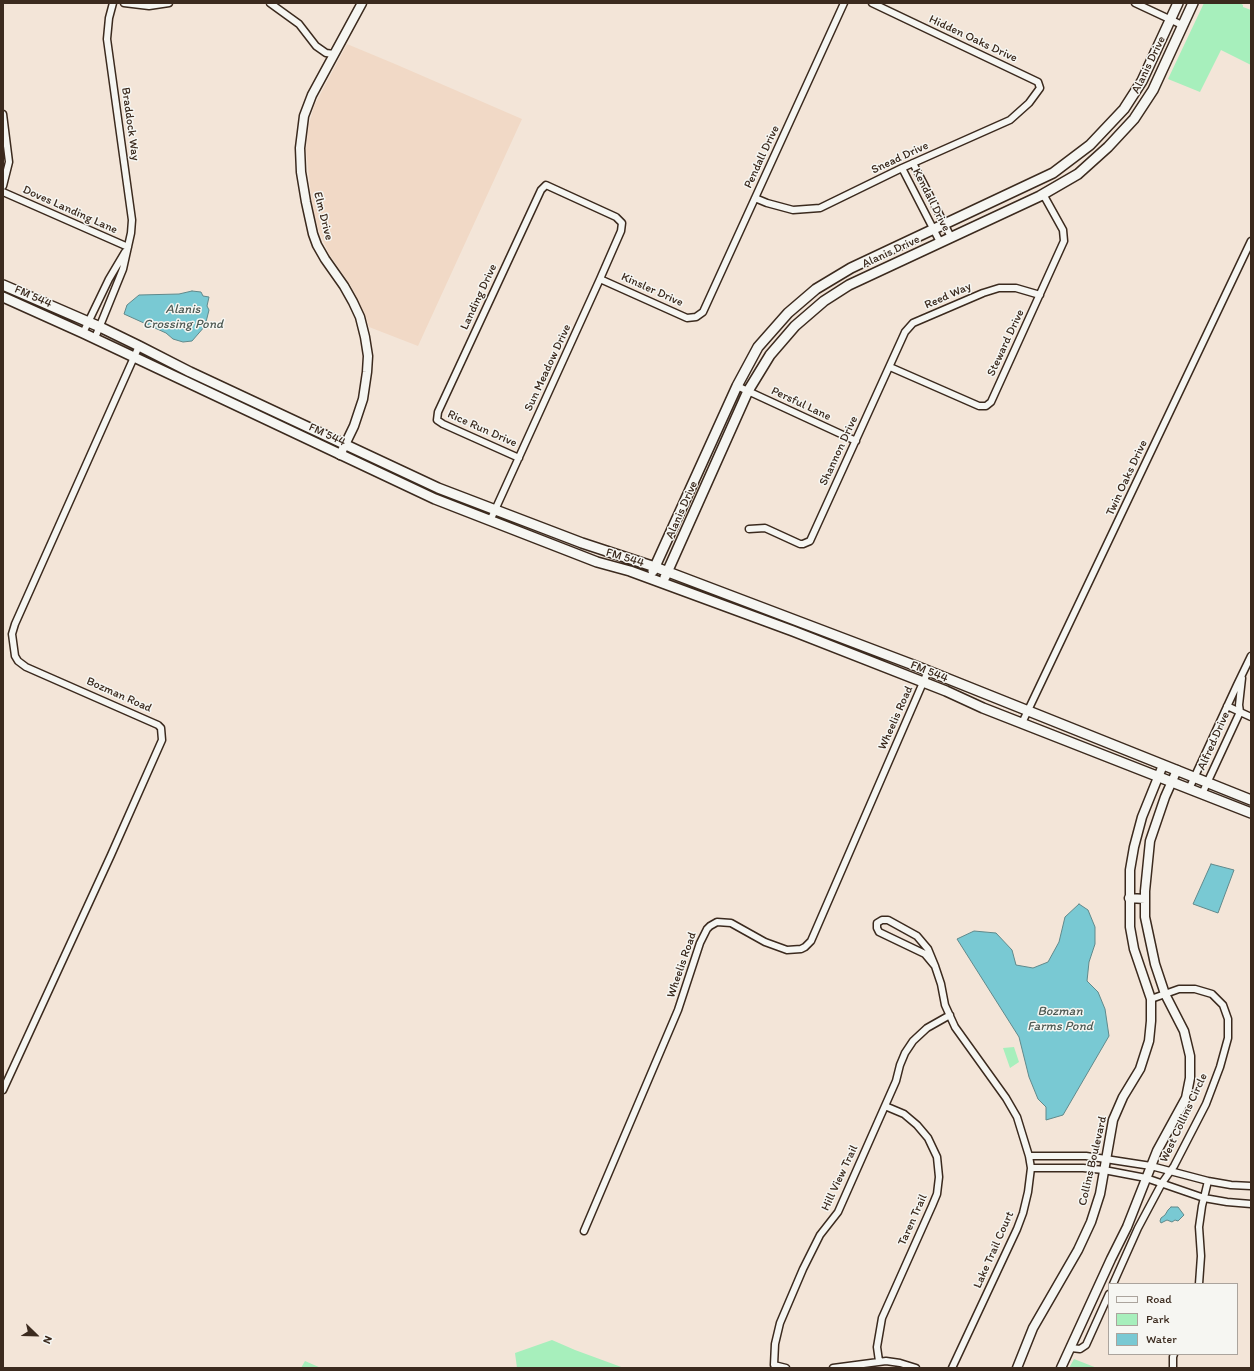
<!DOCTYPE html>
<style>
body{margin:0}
#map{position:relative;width:1254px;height:1371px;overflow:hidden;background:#f3e5d8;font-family:Itim,sans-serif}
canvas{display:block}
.frame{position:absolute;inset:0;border:4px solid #3b2a1e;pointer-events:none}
.legend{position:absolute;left:1108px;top:1283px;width:130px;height:72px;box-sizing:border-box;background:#f6f6f2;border:1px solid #aba49d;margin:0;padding:5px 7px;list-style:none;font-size:12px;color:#3b2a1e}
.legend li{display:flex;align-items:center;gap:8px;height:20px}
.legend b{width:20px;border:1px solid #aba49d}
.north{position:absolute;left:16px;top:1315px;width:40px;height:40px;-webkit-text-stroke:3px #f6f6f2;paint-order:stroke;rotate:113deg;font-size:11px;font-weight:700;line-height:16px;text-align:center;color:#3b2a1e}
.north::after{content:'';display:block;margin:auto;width:14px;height:18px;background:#3b2a1e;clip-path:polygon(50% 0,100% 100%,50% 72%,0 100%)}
</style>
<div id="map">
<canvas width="1254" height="1371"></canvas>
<div class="frame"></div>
<ul class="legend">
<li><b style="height:5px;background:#f6f6f2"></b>Road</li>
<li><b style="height:11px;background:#a7efbc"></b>Park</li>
<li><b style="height:11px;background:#79c9d3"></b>Water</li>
</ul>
<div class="north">N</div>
</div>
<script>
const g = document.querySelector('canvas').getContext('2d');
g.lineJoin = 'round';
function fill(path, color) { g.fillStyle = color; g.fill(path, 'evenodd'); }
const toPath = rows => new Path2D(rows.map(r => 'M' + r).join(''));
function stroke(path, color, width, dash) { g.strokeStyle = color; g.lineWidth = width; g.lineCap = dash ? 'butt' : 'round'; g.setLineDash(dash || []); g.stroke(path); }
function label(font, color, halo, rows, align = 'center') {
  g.font = font + ' Itim,sans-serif'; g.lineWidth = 3; g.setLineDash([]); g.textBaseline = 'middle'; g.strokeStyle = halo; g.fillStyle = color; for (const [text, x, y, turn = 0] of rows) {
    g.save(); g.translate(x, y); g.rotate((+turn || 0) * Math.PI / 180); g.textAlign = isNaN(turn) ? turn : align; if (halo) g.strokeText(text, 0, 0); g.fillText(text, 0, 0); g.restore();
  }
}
fill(toPath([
 [347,44,395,64,522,119,418,346,369,327,366,317,351,286,329,254,318,229,312,204,306,149,309,124,314,106]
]), '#f1d9c6');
fill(toPath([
 [1204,3,1240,3,1243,5,1243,7,1251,10,1251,65,1221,50,1200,92,1168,79],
 [1014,1047,1019,1062,1010,1068,1003,1048],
 [552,1340,575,1350,624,1368,517,1368,515,1353],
 [1074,1359,1097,1368,1069,1368],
 [305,1361,321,1368,301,1368]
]), '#a7efbc');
const water = toPath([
 [192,291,201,292,203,296,209,297,207,306,209,310,205,326,192,341,183,342,173,339,166,333,124,314,127,305,139,295,179,294,192,291],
 [1211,864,1234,870,1218,913,1193,904,1211,864],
 [1079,904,1088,910,1095,927,1095,944,1089,962,1087,981,1098,992,1105,1009,1109,1036,1063,1115,1046,1120,1046,1107,1038,1099,1029,1077,1019,1037,957,939,974,931,996,933,1012,950,1016,965,1033,968,1048,962,1059,942,1065,917,1079,904],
 [1171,1207,1178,1207,1184,1215,1178,1221,1175,1220,1172,1222,1167,1220,1161,1223,1160,1221,1161,1218,1165,1215,1168,1210,1171,1207]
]);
fill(water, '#79c9d3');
stroke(water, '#60898b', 1);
const minor = toPath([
 [124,3,149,6,169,3],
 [270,3,299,24,316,46,326,53,334,54],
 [1135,3,1182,25],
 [3,114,9,162,3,186],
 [913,163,951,237],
 [902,168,940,242],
 [3,192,128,247],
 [755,198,767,203,793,210,820,208,902,168,1010,120,1029,103,1040,88,1038,82,872,3],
 [600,279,687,318,696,317,703,312,844,3],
 [83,333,109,279,125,252],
 [95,338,123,269,131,233,132,220,107,39,109,18,113,3],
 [890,367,979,406,986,406,991,402,1064,241,1063,230,1043,194],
 [737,386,856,441],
 [490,521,600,279,621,231,622,223,616,217,546,185,541,190,438,412,437,420,443,424,519,458],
 [749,529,765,528,800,544,803,544,810,541,905,332,913,323,983,293,999,288,1016,288,1040,295],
 [1227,706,1251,717],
 [1022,723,1251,241],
 [1189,789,1237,685,1251,656],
 [1202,794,1240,712,1239,705,1242,678],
 [935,966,925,954,879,932,877,928,877,923,882,920,888,920,917,936,928,949,935,966,941,984,945,1005,955,1027,1006,1098,1017,1117,1029,1156,1031,1168,1028,1192,1023,1213,1017,1229,952,1368],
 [3,1090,111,855,162,740,161,728,158,725,26,667,18,661,15,656,12,634,15,624,139,346],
 [1029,1156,1086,1156,1151,1166,1208,1181,1231,1185,1251,1186],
 [1031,1168,1083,1168,1104,1170,1146,1178,1204,1198,1227,1202,1251,1204],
 [584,1231,678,1010,700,943,707,929,710,926,717,922,731,923,765,942,787,950,801,949,805,947,811,941,928,671],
 [1113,1284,1138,1228,1162,1183,1174,1166,1206,1104,1220,1067,1228,1038,1228,1019,1223,1005,1212,994,1195,989,1179,989,1151,999],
 [1199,1284,1201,1256,1199,1227,1202,1206,1208,1181],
 [1071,1348,1080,1349,1086,1345,1109,1294],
 [879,1361,877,1347,882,1318,932,1206,937,1194,939,1177,937,1157,928,1138,917,1125,904,1114,885,1106],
 [786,1368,774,1365,775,1344,780,1323,803,1269,820,1235,838,1212,896,1081,900,1065,905,1053,913,1041,927,1028,950,1015],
 [833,1368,886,1361,900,1363,916,1368],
 [1173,1368,1173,1357,1174,1354]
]);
const tertiary = toPath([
 [340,455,354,426,363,399,367,372,368,356,365,337,360,317,353,302,344,286,325,259,317,245,313,234,306,202,301,172,300,148,304,116,312,95,362,3],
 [1129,898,1145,899],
 [1017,1368,1033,1328,1078,1250,1091,1222,1100,1194,1113,1120,1123,1097,1140,1069,1149,1041,1151,1021,1151,999,1134,949,1130,927,1130,870,1134,847,1142,817,1163,765],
 [1061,1368,1111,1259,1127,1227,1157,1151,1186,1098,1190,1078,1190,1056,1184,1031,1165,994,1155,964,1145,917,1145,891,1150,841,1165,797,1177,770]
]);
const secondary = toPath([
 [3,285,100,327,139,346,190,372,438,488,582,543,655,567,916,666,1251,800],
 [3,297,83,333,435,499,597,562,630,571,793,631,946,691,983,708,1251,813],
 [653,571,737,386,758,347,788,313,816,289,851,268,1053,173,1090,145,1124,109,1142,81,1178,3],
 [665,577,748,391,770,355,795,326,824,301,849,285,1040,196,1078,174,1108,147,1134,119,1153,90,1193,3]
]);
stroke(minor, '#3b2a1e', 9);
stroke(tertiary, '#3b2a1e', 11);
stroke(secondary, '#3b2a1e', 12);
stroke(minor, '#f6f6f2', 6);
stroke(tertiary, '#f6f6f2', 8);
stroke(secondary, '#f6f6f2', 9);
label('12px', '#3b2a1e', '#f6f6f2', [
 ["Hidden Oaks Drive",973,39,25],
 ["Alanis Drive",1149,65,-64],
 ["Braddock Way",130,124,82],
 ["Pendall Drive",762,157,-65],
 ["Snead Drive",900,158,-25],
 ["Kendall Drive",931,200,63],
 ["Doves Landing Lane",70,210,24],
 ["Elm Drive",323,216,76],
 ["Alanis Drive",891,252,-25],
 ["Kinsler Drive",652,290,24],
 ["Reed Way",948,296,-24],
 ["FM 544",33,297,24],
 ["Landing Drive",479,297,-65],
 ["Steward Drive",1006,343,-65],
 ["Sun Meadow Drive",548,368,-65],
 ["Persful Lane",801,404,25],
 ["Rice Run Drive",482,429,24],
 ["FM 544",327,435,25],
 ["Shannon Drive",839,451,-65],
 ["Twin Oaks Drive",1127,478,-65],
 ["Alanis Drive",682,510,-66],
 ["FM 544",625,558,17],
 ["FM 544",929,672,22],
 ["Bozman Road",119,695,24],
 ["Wheelis Road",896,718,-66],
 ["Alfred Drive",1214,741,-66],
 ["Wheelis Road",682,965,-71],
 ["West Collins Circle",1184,1118,-65],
 ["Collins Boulevard",1093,1161,-77],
 ["Hill View Trail",840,1178,-65],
 ["Taren Trail",913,1220,-66],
 ["Lake Trail Court",994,1250,-66]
]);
label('italic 13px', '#4e5a54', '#f6f6f2', [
 ["Alanis",183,310],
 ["Crossing Pond",183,325],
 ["Bozman",1060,1012],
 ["Farms Pond",1060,1027]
]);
</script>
